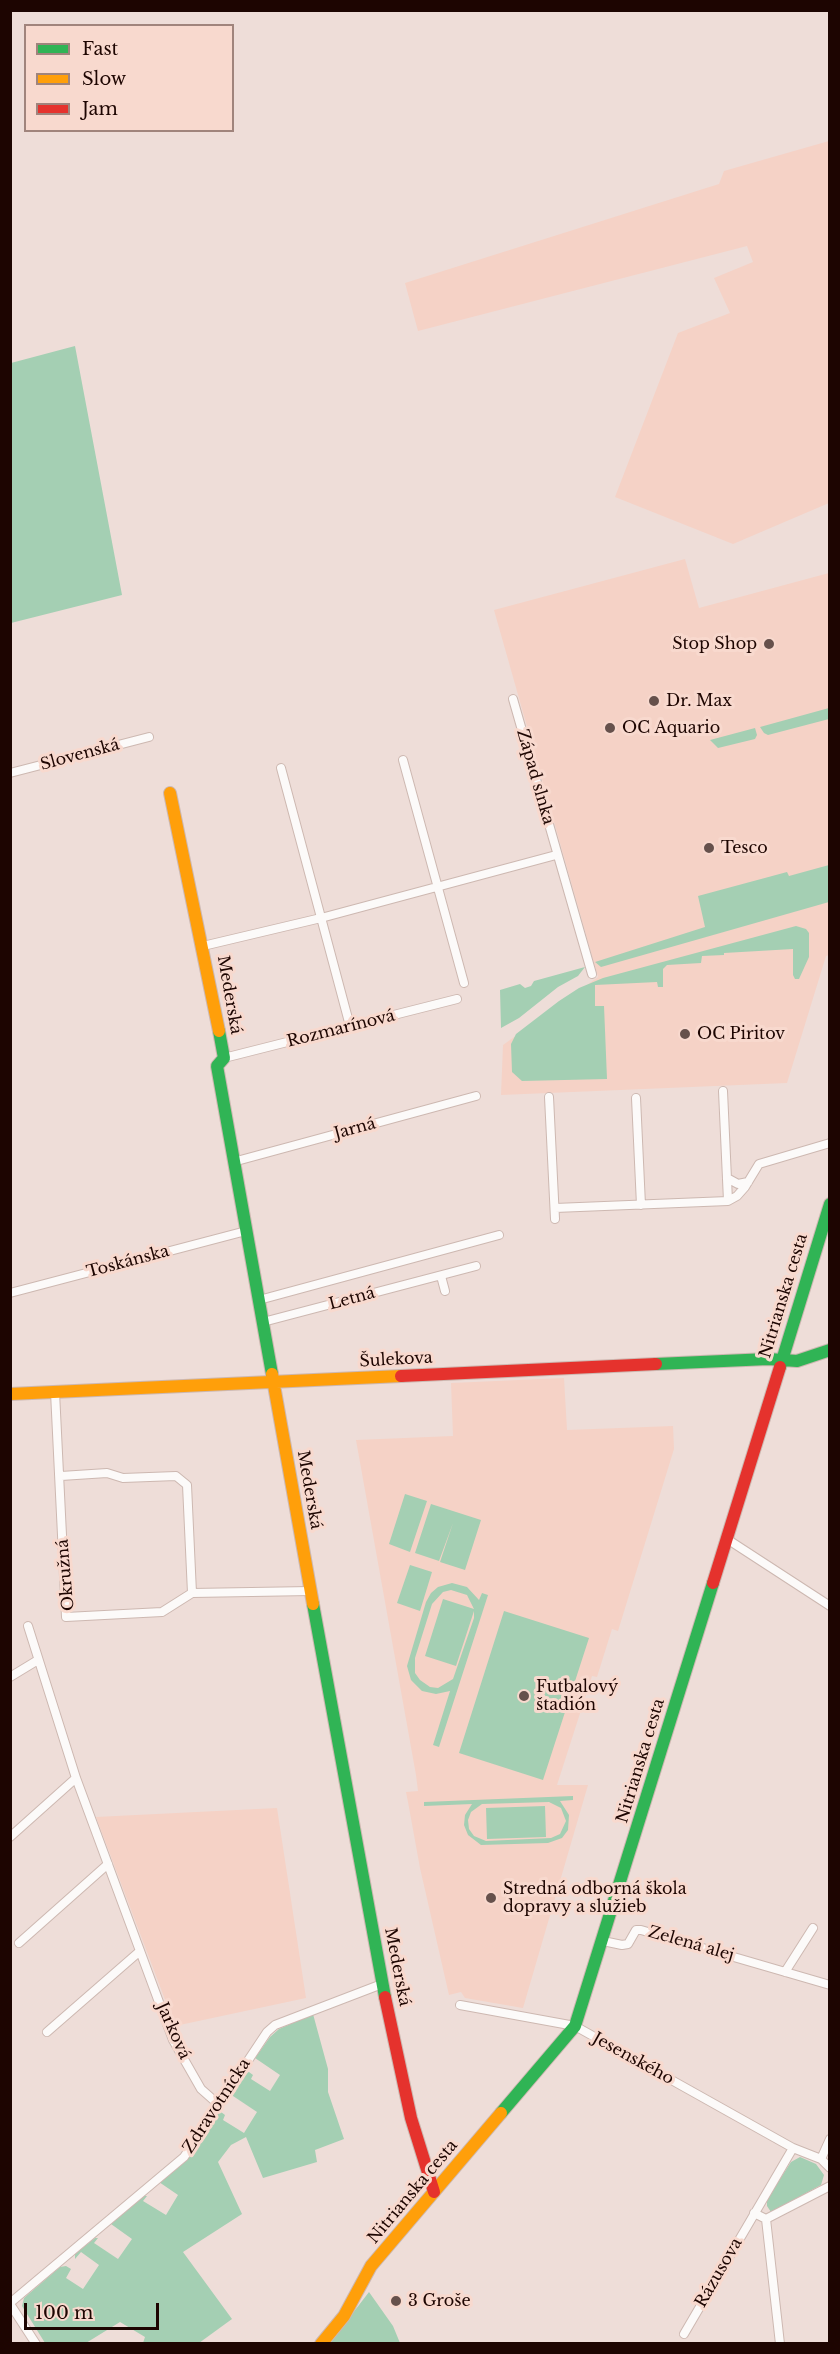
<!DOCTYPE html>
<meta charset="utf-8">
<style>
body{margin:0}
#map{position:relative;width:840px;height:2354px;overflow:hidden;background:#eeddd8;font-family:"Libre Baskerville",serif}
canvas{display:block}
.frame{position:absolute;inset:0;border:12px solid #1d0501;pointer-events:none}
.legend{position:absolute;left:24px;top:24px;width:210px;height:108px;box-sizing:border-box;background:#f8d9ce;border:2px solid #a0847c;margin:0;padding:8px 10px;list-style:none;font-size:18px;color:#1d0501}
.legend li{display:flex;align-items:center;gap:12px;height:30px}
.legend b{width:30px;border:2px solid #a0847c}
.scale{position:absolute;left:24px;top:2303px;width:135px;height:27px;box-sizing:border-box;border:3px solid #1d0501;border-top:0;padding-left:8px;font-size:18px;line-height:21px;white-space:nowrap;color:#1d0501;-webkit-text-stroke:4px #f8d9ce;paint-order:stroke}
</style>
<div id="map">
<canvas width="840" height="2354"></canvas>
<div class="frame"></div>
<ul class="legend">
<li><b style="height:8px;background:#30b455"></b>Fast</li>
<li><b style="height:8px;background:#ff9f0a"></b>Slow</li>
<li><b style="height:8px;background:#e5322d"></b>Jam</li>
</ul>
<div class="scale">100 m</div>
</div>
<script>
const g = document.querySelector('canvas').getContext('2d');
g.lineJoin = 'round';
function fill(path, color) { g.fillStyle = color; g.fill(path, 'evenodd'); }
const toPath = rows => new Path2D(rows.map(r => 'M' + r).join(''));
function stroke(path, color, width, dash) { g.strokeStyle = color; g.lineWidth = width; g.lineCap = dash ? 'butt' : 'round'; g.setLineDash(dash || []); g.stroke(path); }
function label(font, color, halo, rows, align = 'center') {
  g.font = font + ' "Libre Baskerville",serif'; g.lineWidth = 6; g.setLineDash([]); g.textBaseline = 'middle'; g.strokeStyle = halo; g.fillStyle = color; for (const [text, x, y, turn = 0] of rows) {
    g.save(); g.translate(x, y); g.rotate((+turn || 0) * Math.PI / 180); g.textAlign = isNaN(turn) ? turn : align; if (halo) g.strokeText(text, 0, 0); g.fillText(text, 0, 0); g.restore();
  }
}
fill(toPath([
 [829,141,829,503,733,544,615,497,678,333,730,313,714,278,753,262,747,246,418,331,405,283,719,184,724,171],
 [685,559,699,608,829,573,829,955,826,956,787,1083,501,1095,503,1045,598,977,494,610],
 [564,1378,567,1430,673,1426,674,1449,618,1631,612,1629,597,1677,592,1676,557,1785,588,1785,523,2008,465,1998,461,1992,449,1995,420,1868,408,1802,406,1792,418,1791,416,1775,356,1440,453,1436,451,1383],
 [277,1808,306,1998,175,2026,96,1817]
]), '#f5d2c6');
fill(toPath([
 [75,346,122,595,11,623,11,363],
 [829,708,829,719,768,735,764,733,760,727],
 [755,728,757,735,755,739,718,748,710,740],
 [829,865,829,902,601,967,595,962,705,927,698,896,787,872,789,876],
 [796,926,806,929,809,933,809,957,799,979,795,979,793,975,793,949,724,953,724,955,702,956,701,963,667,965,663,969,663,987,658,987,657,982,595,985,595,1006,604,1006,607,1079,522,1081,512,1072,511,1044,516,1034,559,1001,579,988,603,978],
 [585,967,578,976,558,987,519,1018,501,1028,500,990,520,984,525,988,531,986,534,981],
 [405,1494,427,1501,410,1552,389,1544],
 [431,1504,481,1520,465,1570,440,1562,453,1523,439,1561,415,1553],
 [410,1565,432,1572,420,1611,397,1603],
 [452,1583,467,1587,479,1600,482,1593,488,1595,439,1747,433,1745,450,1691,436,1694,422,1691,411,1680,407,1666,426,1602,431,1593,438,1587],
 [451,1590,467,1595,474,1609,443,1599,425,1656,456,1666,474,1611,474,1618,453,1679,438,1688,430,1687,420,1680,415,1673,415,1658,432,1604,443,1592],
 [504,1611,589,1638,543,1780,459,1753],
 [573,1796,573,1800,560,1801,569,1815,568,1830,562,1838,548,1843,481,1845,468,1835,464,1825,465,1815,472,1804,424,1806,424,1802],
 [549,1802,561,1808,566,1821,560,1834,551,1838,486,1841,474,1836,469,1829,468,1820,471,1812,482,1804],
 [545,1806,546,1837,487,1839,486,1808],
 [313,2014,328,2069,328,2092,344,2139,315,2150,317,2162,263,2178,246,2137,231,2145,218,2162,242,2214,183,2252,232,2319,199,2343,143,2343,145,2337,120,2322,86,2343,45,2343,22,2306,24,2298,60,2267,66,2266,71,2269,66,2278,83,2289,99,2265,81,2252,75,2259,75,2254,95,2238,98,2238,94,2243,118,2259,132,2239,111,2224,142,2196,147,2196,143,2201,166,2215,178,2195,159,2182,216,2115,221,2112,225,2115,223,2120,244,2133,257,2112,230,2094,244,2074,249,2072,253,2075,251,2079,270,2091,280,2075,255,2058,270,2037,279,2029],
 [800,2157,816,2164,824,2175,821,2185,771,2212,767,2206,767,2199,791,2162],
 [369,2292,393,2326,400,2343,329,2344]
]), '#a4cfb3');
const street = toPath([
 [513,699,592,974],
 [403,760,464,983],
 [281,768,350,1026],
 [10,773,149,737],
 [203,946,321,918,556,855],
 [224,1058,457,999],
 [723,1091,728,1201],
 [549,1097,555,1219],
 [636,1098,641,1205],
 [233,1162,476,1096],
 [727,1178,738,1184,748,1182],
 [555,1208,728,1201,737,1196,745,1187,759,1164,830,1143],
 [441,1276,445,1291],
 [10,1293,246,1231],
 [259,1300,499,1235],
 [263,1322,476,1266],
 [55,1392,66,1617,162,1612,192,1593,311,1591],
 [61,1476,107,1473,123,1478,176,1476,187,1485,192,1593],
 [727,1539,830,1606],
 [28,1626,76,1778,173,2040,201,2089,218,2104],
 [10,1677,38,1660],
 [10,1837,76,1778],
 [603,1941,622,1945,628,1944,636,1930,641,1930,830,1985],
 [19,1943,108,1864],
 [785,1972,813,1928],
 [460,2005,575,2026,793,2148],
 [47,2032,140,1951],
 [821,2159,830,2139],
 [754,2213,766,2219,830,2186],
 [766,2219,780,2344],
 [10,2303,184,2157,267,2032,275,2025,382,1984],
 [10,2304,36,2344],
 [684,2334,793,2148,821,2159,830,2168]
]);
const fast = toPath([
 [219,1031,224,1058,217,1066,272,1374],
 [656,1364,768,1359,797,1361,830,1350],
 [780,1367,830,1204],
 [313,1604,385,1997],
 [501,2113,575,2026,713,1583]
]);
const slow = toPath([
 [170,793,219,1031],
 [272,1374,313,1604],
 [10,1394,401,1376],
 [321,2344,344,2316,371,2266,501,2113]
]);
const jam = toPath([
 [401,1376,656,1364],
 [713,1583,780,1367],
 [385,1997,411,2118,434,2192]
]);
stroke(street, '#cdb8b1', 10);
stroke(fast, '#cdb8b1', 14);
stroke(slow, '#cdb8b1', 14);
stroke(jam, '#cdb8b1', 14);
stroke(street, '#fcfaf9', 8);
stroke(fast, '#30b455', 12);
stroke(slow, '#ff9f0a', 12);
stroke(jam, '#e5322d', 12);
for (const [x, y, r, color] of [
 [769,644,6,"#66514c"],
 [654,701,6,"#66514c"],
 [610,728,6,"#66514c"],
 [709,848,6,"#66514c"],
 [685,1034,6,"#66514c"],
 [524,1696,6,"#66514c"],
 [491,1898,6,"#66514c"],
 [396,2301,6,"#66514c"]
]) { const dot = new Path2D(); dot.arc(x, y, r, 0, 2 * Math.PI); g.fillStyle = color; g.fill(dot); stroke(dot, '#f8d9ce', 2); }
label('16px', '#1d0501', '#f8d9ce', [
 ["Stop Shop",757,644,"right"],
 ["Dr. Max",666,701],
 ["OC Aquario",622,728],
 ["Tesco",721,848],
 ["OC Piritov",697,1034],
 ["Futbalový",536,1687],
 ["štadión",536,1705],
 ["Stredná odborná škola",503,1889],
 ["dopravy a služieb",503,1907],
 ["3 Groše",408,2301]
], 'left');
label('16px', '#1d0501', '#f8d9ce', [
 ["Slovenská",80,755,-15],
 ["Západ slnka",535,777,74],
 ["Mederská",229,995,80],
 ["Rozmarínová",341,1029,-14],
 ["Jarná",355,1129,-15],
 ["Toskánska",128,1262,-15],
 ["Nitrianska cesta",784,1296,-73],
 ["Letná",352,1299,-15],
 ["Šulekova",396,1360,-3],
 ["Mederská",309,1490,80],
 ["Okružná",66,1575,-95],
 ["Nitrianska cesta",641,1761,-73],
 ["Zelená alej",691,1944,16],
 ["Mederská",397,1967,79],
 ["Jarková",173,2031,66],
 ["Jesenského",633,2059,29],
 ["Zdravotnícka",217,2106,-57],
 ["Nitrianska cesta",413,2192,-50],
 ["Rázusova",719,2273,-60]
]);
</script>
